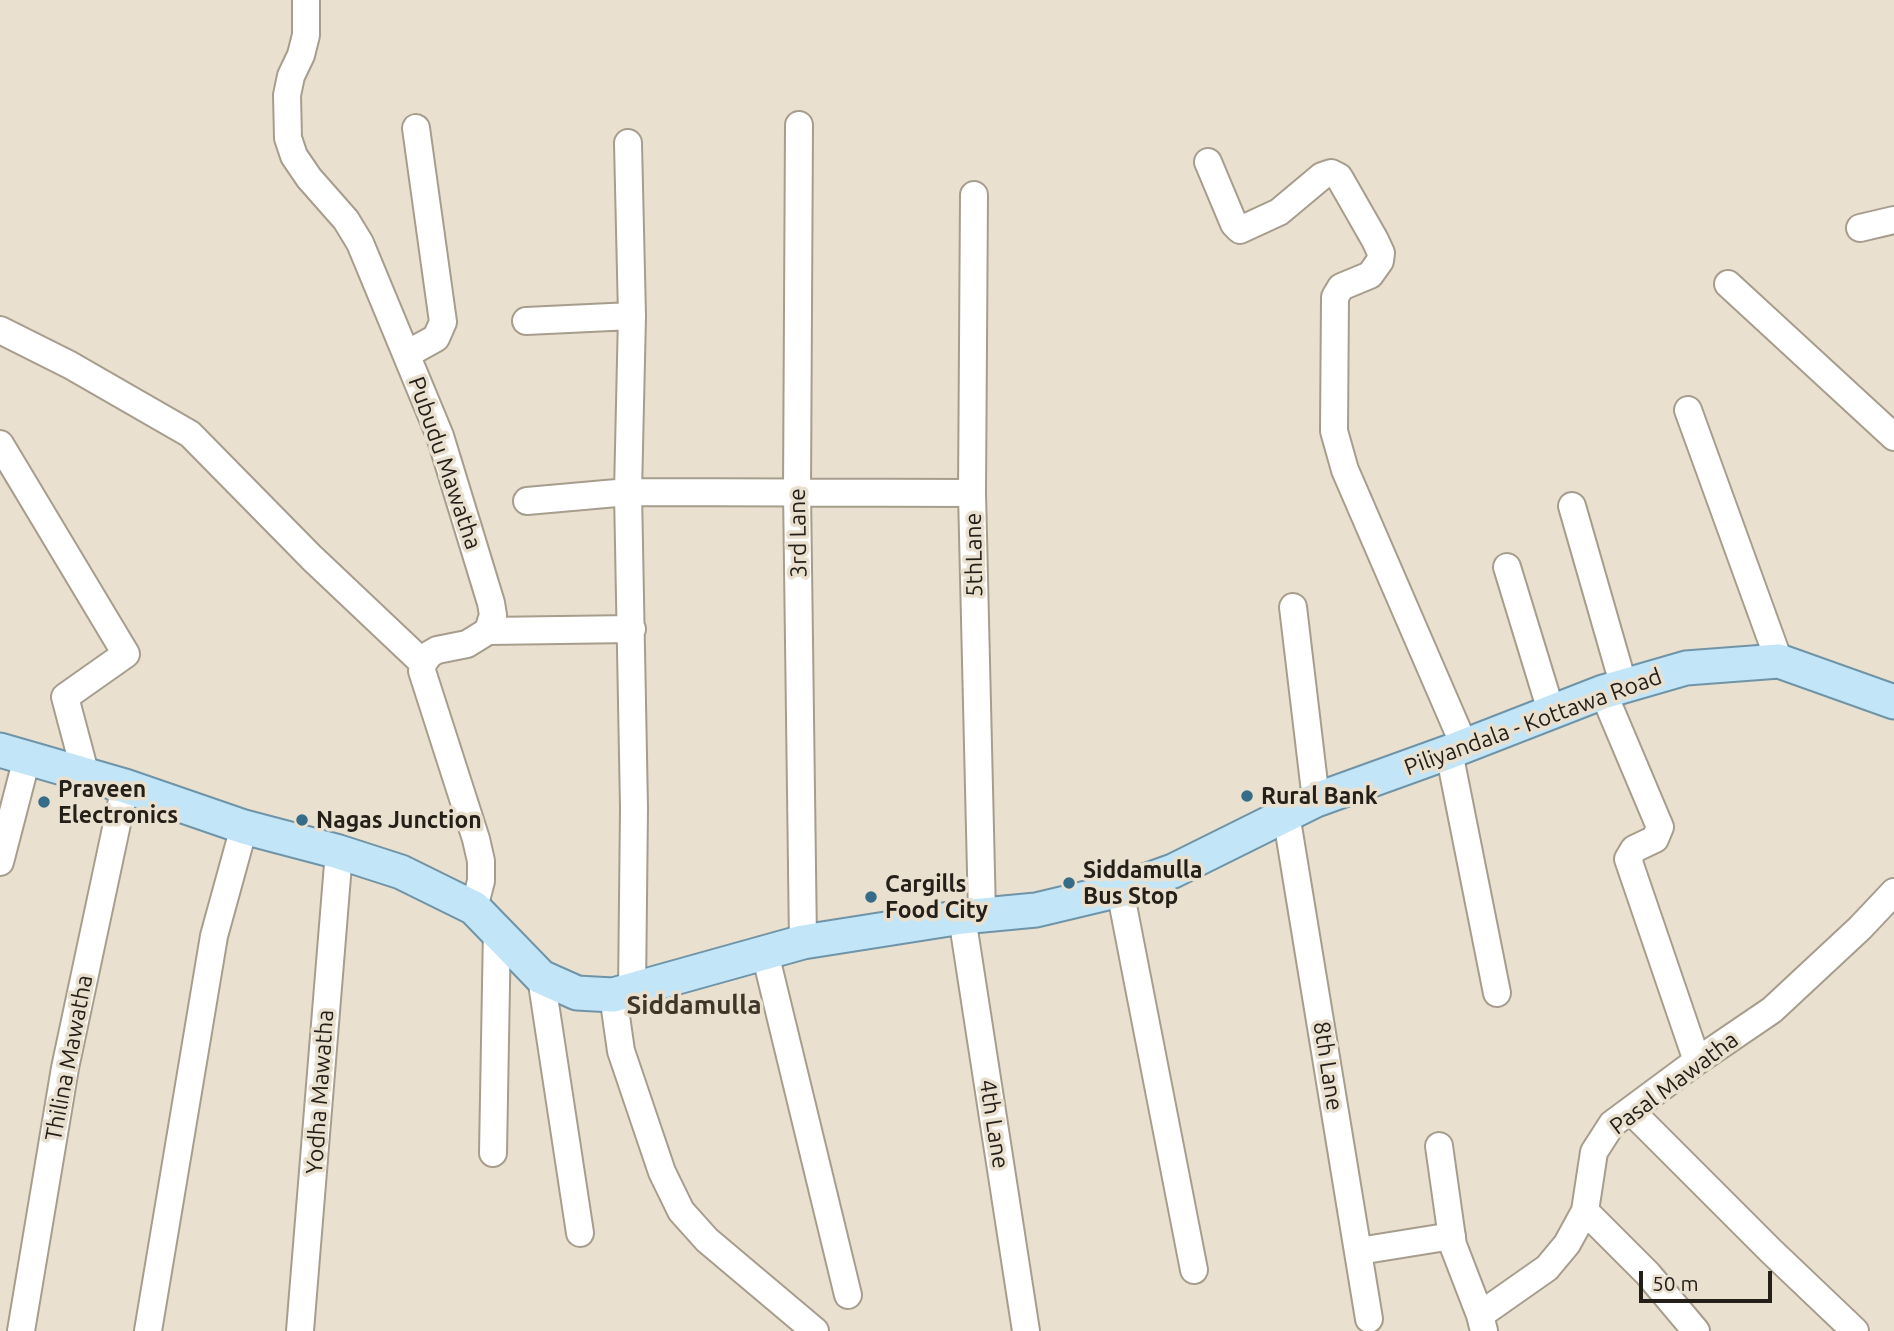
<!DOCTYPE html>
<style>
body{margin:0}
#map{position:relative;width:1894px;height:1331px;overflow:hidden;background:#eae0cf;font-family:Ubuntu,sans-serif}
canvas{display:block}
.scale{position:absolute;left:1639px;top:1271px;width:133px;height:32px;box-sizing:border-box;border:4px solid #242019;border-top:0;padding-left:9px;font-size:21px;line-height:24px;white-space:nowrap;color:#242019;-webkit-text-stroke:5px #eae0cf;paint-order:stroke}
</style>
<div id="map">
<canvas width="1894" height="1331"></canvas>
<div class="scale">50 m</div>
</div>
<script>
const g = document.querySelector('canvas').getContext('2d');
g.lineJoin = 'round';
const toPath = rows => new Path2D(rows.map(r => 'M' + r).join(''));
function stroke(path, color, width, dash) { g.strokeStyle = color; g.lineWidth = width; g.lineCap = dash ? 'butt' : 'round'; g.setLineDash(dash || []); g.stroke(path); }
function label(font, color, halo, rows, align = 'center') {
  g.font = font + ' Ubuntu,sans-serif'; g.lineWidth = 7; g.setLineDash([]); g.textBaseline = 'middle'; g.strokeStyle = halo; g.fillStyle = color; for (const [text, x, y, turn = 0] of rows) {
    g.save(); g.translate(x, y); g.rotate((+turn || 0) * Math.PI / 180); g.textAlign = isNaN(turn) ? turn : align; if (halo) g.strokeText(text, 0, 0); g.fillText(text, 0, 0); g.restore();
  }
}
const minor = toPath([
 [306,0,306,35,301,55,291,76,287,95,288,138,294,156,309,178,346,220,360,243,440,436,491,603,493,615,488,631,467,644,437,650,430,654,423,663,422,671,476,839,481,861,481,881,474,908],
 [799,125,797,491,803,942],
 [628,143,632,316,628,492,634,808,632,991],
 [1208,162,1234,224,1240,230,1279,212,1322,176,1331,173,1339,177,1375,240,1381,253,1380,261,1370,275,1341,287,1335,297,1334,431,1345,470,1464,745],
 [974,195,972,493,982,914],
 [1860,228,1894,220],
 [1728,284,1894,437],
 [526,321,632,316],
 [0,330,70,365,190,434,312,558,423,663],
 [407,354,436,338,443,322,416,128],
 [1688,410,1779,661],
 [0,444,126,654,65,697,86,776],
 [527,501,628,492,972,493],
 [1572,506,1624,687],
 [1507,567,1551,711],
 [1293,607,1316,800],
 [488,631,632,629],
 [1603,692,1660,827,1655,839,1634,849,1628,859,1697,1061],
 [1449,752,1497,993],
 [1286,814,1369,1319],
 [0,862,27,758],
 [1120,890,1194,1270],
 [962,917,1026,1331],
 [765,953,848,1295],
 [541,977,580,1233],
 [613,995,621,1051,662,1172,681,1211,707,1240,815,1331],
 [1631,1111,1771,1251,1855,1331],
 [1439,1146,1453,1245,1480,1315],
 [493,1153,497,929],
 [1585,1211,1648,1274,1696,1331],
 [1359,1251,1452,1236],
 [21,1331,65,1068,125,786],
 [148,1331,214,936,244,827],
 [300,1331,339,852],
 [1484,1331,1480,1315,1547,1268,1567,1244,1585,1211,1594,1152,1612,1124,1697,1061,1772,1010,1860,928,1894,892]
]);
const major = toPath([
 [0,750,125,786,244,827,339,852,401,872,474,908,541,977,577,993,613,995,803,942,962,917,1036,910,1120,890,1173,871,1316,800,1449,752,1603,692,1686,668,1779,661,1894,702]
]);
stroke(minor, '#a79d8d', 30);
stroke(major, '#7094a7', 37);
stroke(minor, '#fff', 26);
stroke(major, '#c2e5f8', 33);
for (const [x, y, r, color] of [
 [1247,796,7,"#366c87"],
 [44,802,7,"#366c87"],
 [302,820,7,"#366c87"],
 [1069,883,7,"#366c87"],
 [871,897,7,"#366c87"]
]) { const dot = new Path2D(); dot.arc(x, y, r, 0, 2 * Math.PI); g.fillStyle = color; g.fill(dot); stroke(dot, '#eae0cf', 2.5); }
label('23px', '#242019', '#eae0cf', [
 ["Pubudu Mawatha",445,463,71],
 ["3rd Lane",798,533,-91],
 ["5thLane",974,555,-91],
 ["Piliyandala - Kottawa Road",1533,722,-20],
 ["Thilina Mawatha",69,1058,-79],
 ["8th Lane",1328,1066,81],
 ["Pasal Mawatha",1674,1083,-37],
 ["Yodha Mawatha",320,1092,-86],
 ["4th Lane",994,1124,81]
]);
label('bold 23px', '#242019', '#eae0cf', [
 ["Praveen",58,789],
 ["Electronics",58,815],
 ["Rural Bank",1261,796],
 ["Nagas Junction",316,820],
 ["Siddamulla",1083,870],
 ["Bus Stop",1083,896],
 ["Cargills",885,884],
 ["Food City",885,910]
], 'left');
label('bold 26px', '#3f3629', '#eae0cf', [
 ["Siddamulla",694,1005]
]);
</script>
